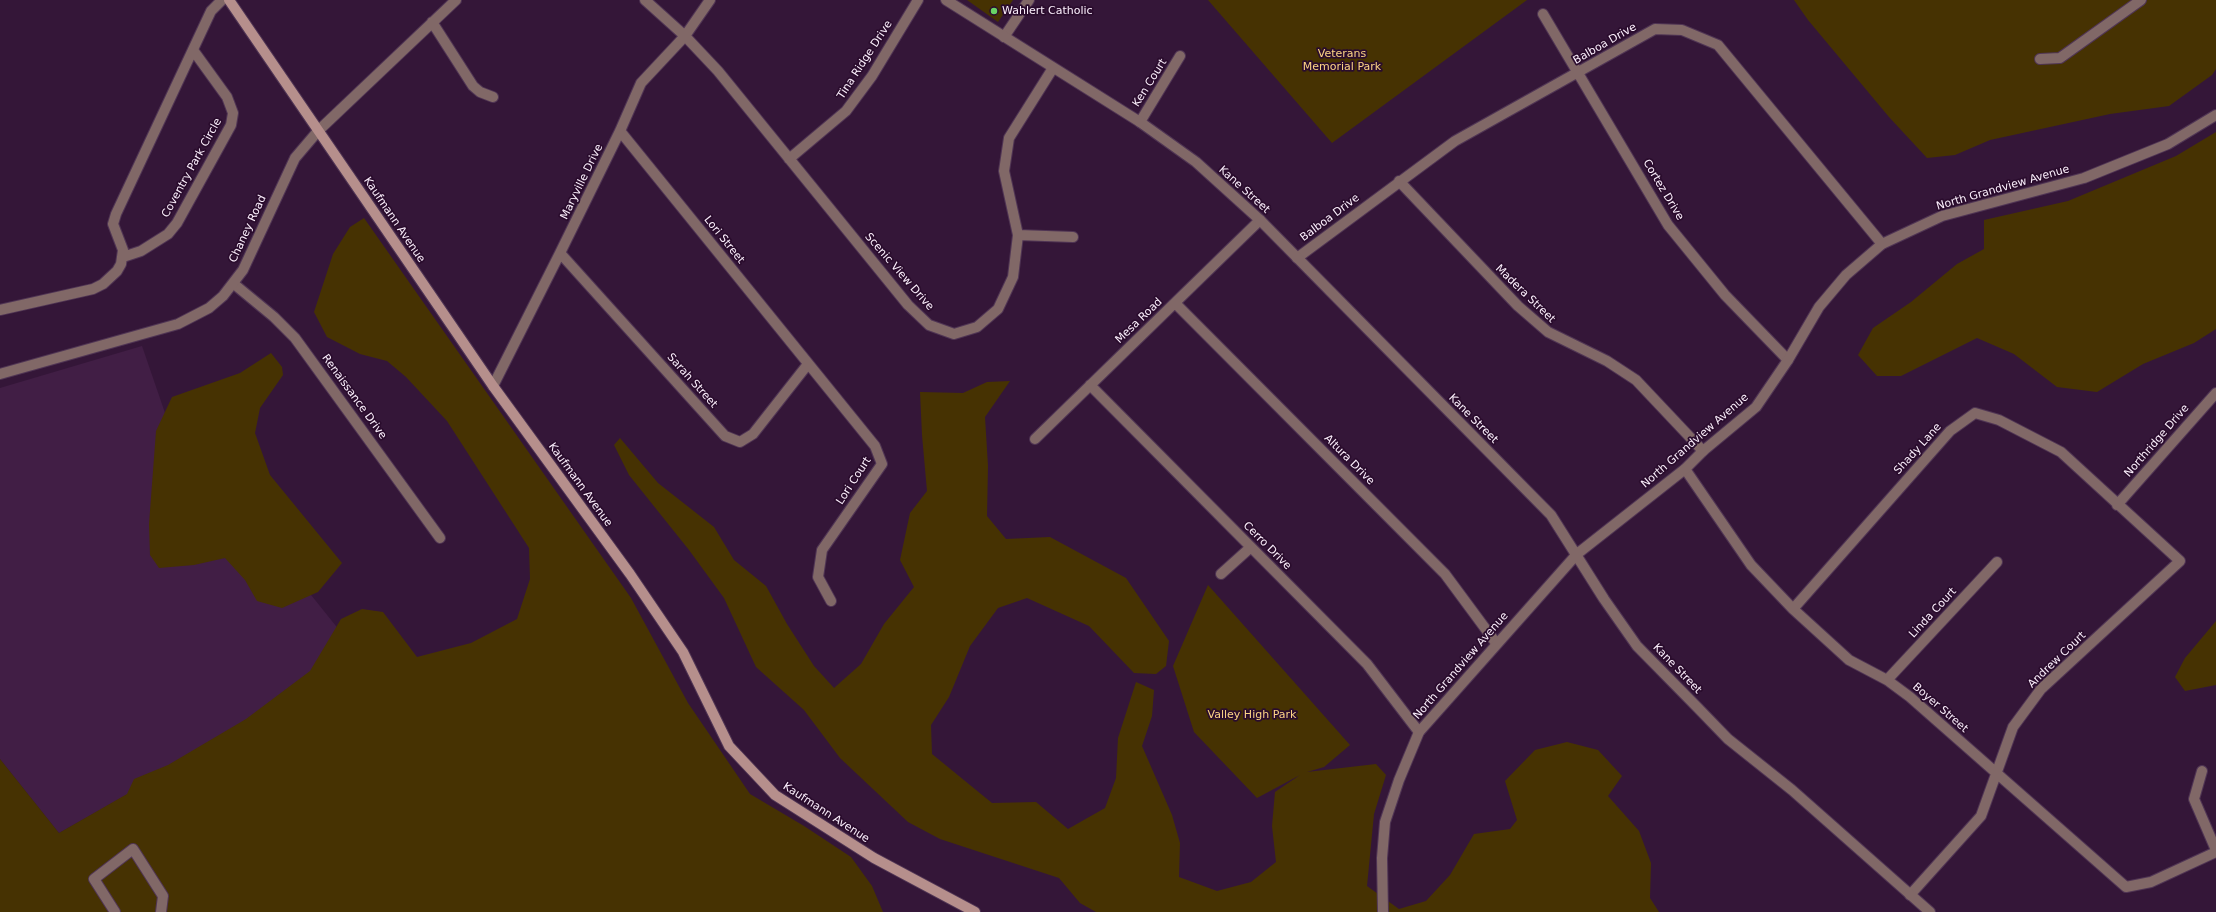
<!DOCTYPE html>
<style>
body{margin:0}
canvas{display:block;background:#341638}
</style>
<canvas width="2216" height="912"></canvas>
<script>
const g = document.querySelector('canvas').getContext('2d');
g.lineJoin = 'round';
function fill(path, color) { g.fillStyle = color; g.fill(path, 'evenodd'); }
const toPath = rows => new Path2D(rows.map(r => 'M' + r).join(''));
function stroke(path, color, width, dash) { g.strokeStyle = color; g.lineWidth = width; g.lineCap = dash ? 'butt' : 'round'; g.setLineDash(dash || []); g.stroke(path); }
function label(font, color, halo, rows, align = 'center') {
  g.font = font + ' "DejaVu Sans",sans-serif'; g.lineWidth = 3.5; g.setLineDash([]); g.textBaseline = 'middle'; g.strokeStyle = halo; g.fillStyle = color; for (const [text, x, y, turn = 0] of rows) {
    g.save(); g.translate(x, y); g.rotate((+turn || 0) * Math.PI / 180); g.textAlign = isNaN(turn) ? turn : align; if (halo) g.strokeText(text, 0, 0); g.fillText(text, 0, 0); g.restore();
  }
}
fill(toPath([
 [142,346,165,413,364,661,59,833,0,759,0,388]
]), '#411e45');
fill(toPath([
 [967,0,1013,0,998,22],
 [1208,0,1527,0,1332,143],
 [1794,0,2216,0,2216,69,2212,75,2169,106,2110,114,1990,140,1955,155,1927,158,1889,117,1808,20],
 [2216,132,2216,329,2194,343,2143,364,2097,392,2057,387,2014,354,1977,338,1901,376,1877,376,1858,355,1873,328,1911,302,1957,264,1984,249,1984,220,2068,201,2176,156],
 [364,218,631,598,688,703,750,794,804,826,851,857,872,886,883,912,0,912,0,759,59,833,127,794,134,779,168,765,246,719,310,671,341,619,362,609,383,612,417,657,471,643,517,619,530,579,529,548,447,421,406,377,387,361,360,354,327,337,314,312,333,254,350,227],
 [271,353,282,367,283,375,260,408,255,433,270,475,342,563,318,592,282,608,257,601,245,580,225,558,194,565,159,568,150,555,149,524,156,431,172,397,240,373],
 [1010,381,985,417,988,466,987,516,1006,539,1050,537,1126,578,1169,641,1166,666,1156,674,1134,673,1089,626,1027,598,998,608,970,646,949,697,931,725,932,754,992,803,1036,802,1068,829,1105,808,1116,778,1118,738,1136,682,1154,690,1152,716,1142,746,1172,815,1180,843,1179,877,1217,891,1251,882,1276,862,1272,826,1275,792,1300,775,1257,798,1194,732,1173,666,1208,585,1350,745,1324,767,1307,772,1376,764,1386,775,1374,814,1367,886,1399,909,1426,901,1450,875,1474,834,1510,829,1517,820,1505,781,1535,750,1567,742,1598,750,1622,776,1608,796,1639,831,1651,863,1650,898,1659,912,1096,912,1080,903,1059,878,940,839,908,822,840,758,804,710,756,667,724,598,689,550,629,475,614,445,620,438,658,483,714,527,734,560,766,586,787,624,814,666,834,688,861,664,884,624,914,587,900,560,910,513,927,491,922,435,920,392,963,393,987,382],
 [2216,621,2216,685,2185,691,2175,677,2185,658]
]), '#463202');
const minor = toPath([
 [645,0,685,36,718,71,908,305,929,325,954,334,977,327,998,309,1013,277,1018,235,1004,171,1009,138,1053,68],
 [1543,14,1668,225,1725,295,1788,360],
 [432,22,473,86,480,92,493,97],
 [1004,37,1029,0],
 [2040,59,2060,58,2141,0],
 [1140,122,1180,56],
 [318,131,456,0],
 [620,131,875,446,882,464,822,550,818,577,831,601],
 [789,159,846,111,872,76,918,0],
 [1399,181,1518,306,1548,332,1607,361,1636,380,1703,451],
 [1018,235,1073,237],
 [560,253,725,436,740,442,753,434,808,364],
 [123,257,141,251,168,234,177,223,231,125,233,113,227,97,193,50],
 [1297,258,1455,141,1655,29,1682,30,1718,45,1882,244],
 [234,284,274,317,295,338,440,538],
 [1175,303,1445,574,1496,643],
 [0,310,93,289,103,284,117,271,121,264,123,250,113,224,116,214,211,11,222,0],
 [1090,385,1367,664,1419,732],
 [493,386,560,253,620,131,641,83,685,36,710,0],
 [1035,439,1260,220],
 [1685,469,1751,565,1793,609,1849,660,1887,680,1910,697,2126,887,2151,882,2216,852],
 [2117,505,2216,393],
 [1221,574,1251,547],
 [1793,609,1950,431,1975,413,1999,420,2061,452,2180,561,2041,689,2013,727,1981,816,1910,895],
 [1887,680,1997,562],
 [2202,771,2194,799,2216,850],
 [115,912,94,879,133,849,163,896,161,912]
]);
const tertiary = toPath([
 [946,0,1140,122,1196,162,1260,220,1551,515,1604,599,1637,646,1697,707,1728,739,1792,790,1930,912],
 [0,374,178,324,209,308,223,296,243,270,295,158,318,131],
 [1383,912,1382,858,1385,822,1399,780,1419,732,1577,554,1685,469,1703,451,1756,407,1788,360,1819,307,1846,275,1882,244,1942,216,2084,178,2168,144,2216,115]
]);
const secondary = toPath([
 [229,0,493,386,630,574,683,652,729,746,775,795,874,858,975,912]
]);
stroke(minor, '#503554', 12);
stroke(tertiary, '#503554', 12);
stroke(secondary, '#503554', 12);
stroke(minor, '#816867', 10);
stroke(tertiary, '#816867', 10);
stroke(secondary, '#b68f8c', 10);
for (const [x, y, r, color] of [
 [994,11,4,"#68d465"]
]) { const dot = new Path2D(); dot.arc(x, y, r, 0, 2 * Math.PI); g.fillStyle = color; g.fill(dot); stroke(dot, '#2a0c2d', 1.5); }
label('11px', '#fcf0fd', '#2a0c2d', [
 ["Wahlert Catholic",1002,11]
], 'left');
label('11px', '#fcf0fd', '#2a0c2d', [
 ["Balboa Drive",1605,44,-30],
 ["Tina Ridge Drive",865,60,-57],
 ["Ken Court",1150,83,-58],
 ["Coventry Park Circle",192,168,-61],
 ["Maryville Drive",582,182,-64],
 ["North Grandview Avenue",2003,188,-16],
 ["Kane Street",1244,190,42],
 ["Cortez Drive",1663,190,59],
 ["Balboa Drive",1330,218,-37],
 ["Kaufmann Avenue",394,220,56],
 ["Chaney Road",248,229,-65],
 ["Lori Street",724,240,51],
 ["Scenic View Drive",899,272,49],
 ["Madera Street",1525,294,44],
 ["Mesa Road",1139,321,-44],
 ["Sarah Street",692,381,48],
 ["Renaissance Drive",354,397,54],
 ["Kane Street",1473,419,45],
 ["North Grandview Avenue",1695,441,-41],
 ["Northridge Drive",2157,441,-49],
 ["Shady Lane",1918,449,-48],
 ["Altura Drive",1349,460,45],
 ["Lori Court",854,481,-57],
 ["Kaufmann Avenue",580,485,54],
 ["Cerro Drive",1267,546,45],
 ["Linda Court",1933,613,-47],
 ["Andrew Court",2057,660,-44],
 ["North Grandview Avenue",1461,666,-49],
 ["Kane Street",1677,669,46],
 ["Boyer Street",1940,708,41],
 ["Kaufmann Avenue",826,813,33]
]);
label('11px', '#fcd484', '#2a0c2d', [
 ["Veterans",1342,54],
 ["Memorial Park",1342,67],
 ["Valley High Park",1252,715]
]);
</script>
